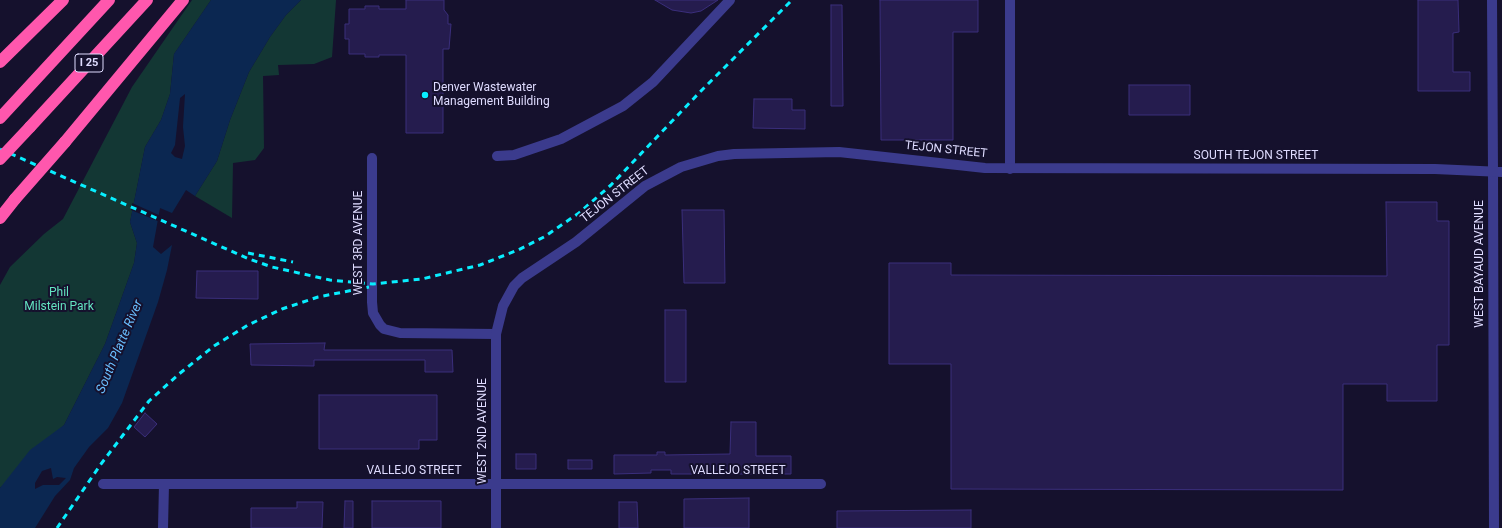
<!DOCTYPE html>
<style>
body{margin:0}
canvas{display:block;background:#15112d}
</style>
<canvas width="1502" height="528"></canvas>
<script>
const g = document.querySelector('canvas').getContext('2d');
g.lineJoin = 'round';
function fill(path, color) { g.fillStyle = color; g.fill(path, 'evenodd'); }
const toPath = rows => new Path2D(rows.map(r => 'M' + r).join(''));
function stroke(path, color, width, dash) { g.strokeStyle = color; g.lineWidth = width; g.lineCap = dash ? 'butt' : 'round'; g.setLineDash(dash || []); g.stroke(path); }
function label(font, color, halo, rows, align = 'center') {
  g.font = font + ' Roboto,sans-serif'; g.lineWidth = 4; g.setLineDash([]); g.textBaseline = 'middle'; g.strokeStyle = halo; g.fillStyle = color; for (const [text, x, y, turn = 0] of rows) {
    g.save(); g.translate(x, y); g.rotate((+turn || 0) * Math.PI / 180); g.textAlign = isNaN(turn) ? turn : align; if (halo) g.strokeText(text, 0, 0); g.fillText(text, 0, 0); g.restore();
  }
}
fill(toPath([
 [192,0,211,0,174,54,170,94,161,120,145,147,130,222,137,243,134,263,105,344,64,425,0,488,0,285,10,267,44,234,63,219,132,87],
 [301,0,336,0,332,57,314,64,278,65,279,75,263,76,264,148,255,160,233,163,232,218,195,196,217,161,230,120,249,72,270,37,286,15]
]), '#133734');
fill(toPath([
 [211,0,301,0,286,15,270,37,249,72,230,120,217,161,195,196,186,190,172,213,160,208,153,247,161,254,172,245,167,270,158,302,122,403,108,428,89,447,74,468,70,480,55,496,35,528,0,528,0,488,30,450,64,425,105,344,134,263,137,243,130,222,145,147,161,120,170,94,174,54],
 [185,94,183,127,185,146,182,159,175,157,171,153,175,145,180,98],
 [51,468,53,479,57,477,66,478,59,485,43,485,35,489,35,483,42,471]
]), '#0b2751');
fill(toPath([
 [132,203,161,216,160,222,131,210]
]), '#15112d');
const building = toPath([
 [406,0,444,0,444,10,448,15,448,24,451,24,449,49,443,49,443,133,406,133,406,55,379,55,379,57,365,57,365,54,349,54,349,39,345,39,345,24,349,24,349,9,365,9,365,6,379,6,379,9,406,9,406,0],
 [655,0,718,0,701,11,691,13,672,10,655,0],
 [880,0,978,0,978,32,953,32,953,140,881,140,880,0],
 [1418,0,1458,0,1459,32,1453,33,1453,72,1470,72,1470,91,1418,91,1418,0],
 [831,5,842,5,843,106,831,106,831,5],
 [1129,85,1190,85,1190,115,1129,115,1129,85],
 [754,99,792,99,792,110,805,110,805,129,753,128,754,99],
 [1386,202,1437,202,1437,221,1449,221,1449,345,1437,345,1437,401,1387,401,1387,384,1343,384,1343,490,951,489,951,364,889,364,889,263,951,263,951,275,1387,276,1386,202],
 [682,210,724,210,725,283,684,283,682,210],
 [197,271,258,271,258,299,196,298,197,271],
 [665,310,686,310,686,382,665,382,665,310],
 [325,343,324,350,452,350,453,372,425,372,425,360,314,360,314,366,251,365,250,344,325,343],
 [319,395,437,395,437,440,419,440,419,449,319,449,319,395],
 [145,413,157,424,145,437,134,427,145,413],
 [731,422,756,422,756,456,791,456,791,474,671,474,671,470,651,470,651,473,614,474,614,455,657,455,657,452,665,452,665,455,730,454,731,422],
 [516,454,536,454,536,469,516,469,516,454],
 [568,460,592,460,592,469,568,469,568,460],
 [749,498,749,528,684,528,684,499,749,498],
 [345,501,353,501,353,528,344,528,345,501],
 [372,501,441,501,441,528,372,528,372,501],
 [297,502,323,502,322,528,251,528,251,508,297,508,297,502],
 [619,502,637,502,638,528,619,528,619,502],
 [971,510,971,528,837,528,837,511,971,510]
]);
fill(building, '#251c4e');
stroke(building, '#3a2e7b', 1);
stroke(toPath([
 [497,156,514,155,561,139,623,106,653,82,730,0],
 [372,158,372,302,373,313,380,325,384,329,400,333,496,334],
 [1010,169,1010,0],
 [1493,171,1494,528],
 [103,484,821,484],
 [163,528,164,484]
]), '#3b3b8d', 10);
stroke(toPath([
 [1492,0,1493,171],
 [496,528,496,334,503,306,514,286,522,278,576,242,645,186,681,167,718,156,734,154,839,152,985,168,1435,169,1502,172]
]), '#3b3b8d', 10);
stroke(toPath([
 [0,62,63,0],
 [0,118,109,0],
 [30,127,147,0],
 [65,142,183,0],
 [0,218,15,199]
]), '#ff57ad', 12);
stroke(toPath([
 [0,149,249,259,272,267,330,280,373,284,422,279,480,265,518,250,544,237,579,213,611,185,699,93,792,0],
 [248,253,293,262],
 [57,528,101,464,149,401,179,374,214,346,248,325,282,309,318,297,369,287]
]), '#08eeff', 3, [6, 5]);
stroke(toPath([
 [0,159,30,127],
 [15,199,65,142]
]), '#ff57ad', 12);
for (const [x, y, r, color] of [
 [425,95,4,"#08eeff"]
]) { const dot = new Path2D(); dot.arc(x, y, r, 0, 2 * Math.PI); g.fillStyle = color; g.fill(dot); stroke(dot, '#15112d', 1.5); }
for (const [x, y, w] of [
 [89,63,28]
]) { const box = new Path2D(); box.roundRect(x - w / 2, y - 9, w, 18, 3); g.fillStyle = '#15112d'; g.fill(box); stroke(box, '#dfdcff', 1); }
label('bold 11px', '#dfdcff', null, [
 ["I 25",89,63]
]);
label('12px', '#dfdcff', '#15112d', [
 ["Denver Wastewater",433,88],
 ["Management Building",433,102]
], 'left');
label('12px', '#dfdcff', '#15112d', [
 ["TEJON STREET",946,150,6],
 ["SOUTH TEJON STREET",1256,156],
 ["TEJON STREET",615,195,-38],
 ["WEST 3RD AVENUE",359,243,-90],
 ["WEST BAYAUD AVENUE",1480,264,-90],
 ["WEST 2ND AVENUE",483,431,-90],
 ["VALLEJO STREET",414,471],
 ["VALLEJO STREET",738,471]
]);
label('12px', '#63e4c0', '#15112d', [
 ["Phil",59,293],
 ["Milstein Park",59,307]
]);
label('italic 13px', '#6abfff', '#15112d', [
 ["South Platte River",120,347,-67]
]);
</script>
